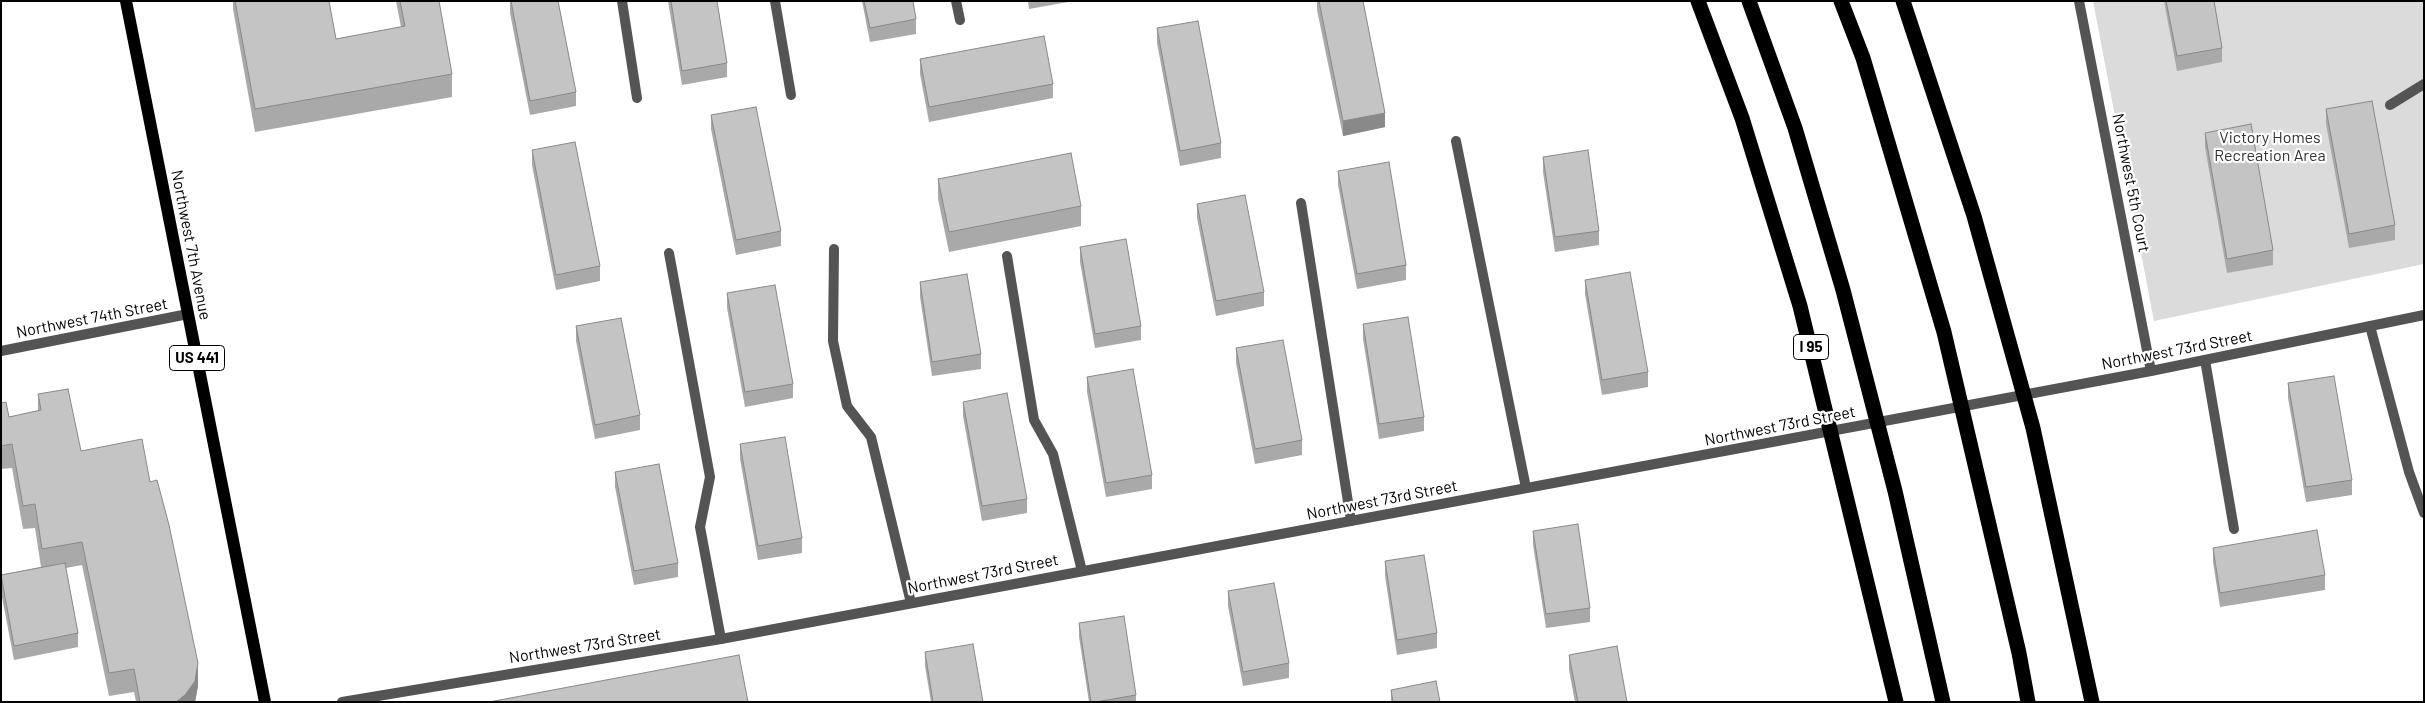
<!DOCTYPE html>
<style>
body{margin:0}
#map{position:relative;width:2425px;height:703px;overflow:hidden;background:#fff;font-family:Barlow,sans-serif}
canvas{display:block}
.frame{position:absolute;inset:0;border:2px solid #000;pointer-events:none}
</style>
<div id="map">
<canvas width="2425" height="703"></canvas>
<div class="frame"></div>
</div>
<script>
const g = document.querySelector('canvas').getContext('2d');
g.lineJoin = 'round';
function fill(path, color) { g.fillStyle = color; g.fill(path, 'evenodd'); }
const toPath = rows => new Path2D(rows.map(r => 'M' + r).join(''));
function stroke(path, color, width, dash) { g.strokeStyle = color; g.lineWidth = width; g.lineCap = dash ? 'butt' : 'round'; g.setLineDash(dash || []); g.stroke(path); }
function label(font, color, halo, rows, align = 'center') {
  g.font = font + ' Barlow,sans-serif'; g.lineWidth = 4.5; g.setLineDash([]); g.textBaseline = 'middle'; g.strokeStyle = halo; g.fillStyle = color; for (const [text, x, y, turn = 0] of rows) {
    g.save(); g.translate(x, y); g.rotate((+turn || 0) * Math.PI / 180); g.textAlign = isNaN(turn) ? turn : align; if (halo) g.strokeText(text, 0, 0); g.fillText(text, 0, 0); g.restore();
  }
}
fill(toPath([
 [2093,1,2424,1,2424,264,2154,321]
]), '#dbdbdb');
stroke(toPath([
 [622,1,637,98],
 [775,1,791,95],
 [956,1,960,20],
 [2390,105,2424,84],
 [1456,141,1526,488],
 [1301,203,1351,521],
 [834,249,833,341,847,406,871,437,911,603],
 [669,253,710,477,700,527,721,639],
 [1007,256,1034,420,1053,454,1082,571],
 [2370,326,2409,472,2424,513],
 [2205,360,2234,529]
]), '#545454', 10);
stroke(toPath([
 [2079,1,2151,371],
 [1,351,188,314],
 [342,702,721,639,2151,371,2424,315]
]), '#545454', 10);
stroke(toPath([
 [126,1,265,702]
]), '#000', 12);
stroke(toPath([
 [1698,1,1742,118,1800,306,1896,702],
 [1749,1,1795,128,1843,290,1895,491,1943,702],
 [1841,1,1863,58,1944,332,2019,653,2028,702],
 [1903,1,1974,216,2033,428,2092,702]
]), '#000', 15);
fill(toPath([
 [233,1,329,1,336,39,401,27,396,1,439,1,452,74,452,97,255,132,233,9],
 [510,1,558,1,576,92,576,106,530,115,510,13],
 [668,1,717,1,727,63,727,77,682,85],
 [862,1,913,1,916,19,916,34,870,42],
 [1028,1,1074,1,1029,9],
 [1317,1,1363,1,1385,127,1343,136,1317,10],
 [2164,1,2214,1,2222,48,2222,62,2177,71],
 [1157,28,1221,143,1221,158,1180,166,1157,43],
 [920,59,1053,84,1053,98,929,122,920,74],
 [2326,109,2395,225,2395,240,2349,248,2326,124],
 [711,115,781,231,781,246,736,255,711,129],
 [2205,133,2273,250,2273,265,2227,273,2205,147],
 [532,150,600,266,600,281,556,290,532,165],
 [1543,157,1599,231,1599,245,1555,252,1543,172],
 [1338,171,1406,265,1406,280,1357,289,1338,185],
 [938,179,1081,206,1081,226,949,252,938,199],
 [1197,204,1264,292,1264,306,1216,316,1197,218],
 [1080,247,1141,326,1141,340,1095,348,1080,262],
 [1585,280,1648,372,1648,387,1602,395,1585,294],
 [920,282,981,354,981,369,932,376,920,297],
 [727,293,793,384,793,398,745,407,727,308],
 [1363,324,1424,417,1424,431,1379,439,1363,339],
 [576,326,640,415,640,430,595,439,576,341],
 [1236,348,1302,440,1302,455,1255,464,1236,363],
 [1087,377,1152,475,1152,489,1106,497,1087,392],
 [2288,383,2352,480,2352,495,2306,502,2288,398],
 [38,394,81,451,150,482,198,686,195,702,136,702,134,692,109,696,82,565,66,568,78,633,78,647,14,660,1,592,1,575,41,567,35,528,23,529,12,468,1,469,1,403,9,417,38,411],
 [963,402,1027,499,1027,513,982,521,963,416],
 [740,444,802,538,802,553,758,560,740,459],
 [615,472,678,563,678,577,634,585,615,487],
 [1533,531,1590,608,1590,622,1546,628,1533,545],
 [2213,548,2325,575,2325,590,2220,607,2213,562],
 [1385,561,1437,633,1437,648,1397,655,1385,576],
 [1228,591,1289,663,1289,678,1243,686,1228,606],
 [1079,623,1136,695,1136,702,1089,702,1079,637],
 [925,652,983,702,931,702,925,666],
 [1569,655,1627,702,1575,702,1569,670],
 [1391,690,1440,702,1391,702]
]), '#a9a9a9');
fill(toPath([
 [1385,113,1385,127,1343,136,1343,121],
 [198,663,198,686,195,702,176,702]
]), '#898989');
const building = toPath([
 [235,1,329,1,336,39,405,26,400,1,439,1,452,74,255,109,235,1],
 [511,1,558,1,576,92,530,101,511,1],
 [671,1,717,1,727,63,682,71,671,1],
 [864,1,913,1,916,19,870,28,864,1],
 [1319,1,1363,1,1385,113,1343,121,1319,1],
 [2166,1,2214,1,2222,48,2177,56,2166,1],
 [1198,21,1221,143,1180,151,1157,28,1198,21],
 [1044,36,1053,84,929,107,920,59,1044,36],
 [2372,101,2395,225,2349,234,2326,109,2372,101],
 [756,107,781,231,736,240,711,115,756,107],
 [2251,124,2273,250,2227,259,2205,133,2251,124],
 [575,142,600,266,556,275,532,150,575,142],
 [1588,150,1599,231,1555,237,1543,157,1588,150],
 [1071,153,1081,206,949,232,938,179,1071,153],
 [1389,162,1406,265,1357,274,1338,171,1389,162],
 [1245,195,1264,292,1216,301,1197,204,1245,195],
 [1126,239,1141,326,1095,334,1080,247,1126,239],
 [1630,272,1648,372,1602,380,1585,280,1630,272],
 [967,274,981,354,932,362,920,282,967,274],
 [775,285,793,384,745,392,727,293,775,285],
 [1408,317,1424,417,1379,424,1363,324,1408,317],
 [621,318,640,415,595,425,576,326,621,318],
 [1283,340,1302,440,1255,449,1236,348,1283,340],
 [1133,369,1152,475,1106,483,1087,377,1133,369],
 [2334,376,2352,480,2306,487,2288,383,2334,376],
 [68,389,81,451,142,439,150,482,157,480,169,525,198,663,195,681,185,695,176,702,140,702,134,669,109,673,82,542,42,549,35,504,23,506,12,444,1,446,1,403,6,402,9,417,41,410,38,394,68,389],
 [1007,393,1027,499,982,506,963,402,1007,393],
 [785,437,802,538,758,546,740,444,785,437],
 [659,464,678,563,634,571,615,472,659,464],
 [1578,524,1590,608,1546,614,1533,531,1578,524],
 [2317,530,2325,575,2220,593,2213,548,2317,530],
 [1424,555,1437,633,1397,640,1385,561,1424,555],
 [65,563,78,633,14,646,1,575,65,563],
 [1274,583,1289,663,1243,672,1228,591,1274,583],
 [1124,616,1136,695,1096,702,1091,702,1079,623,1124,616],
 [973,644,983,702,933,702,925,652,973,644],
 [1617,646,1627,702,1578,702,1569,655,1617,646],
 [739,655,748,702,489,702,739,655],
 [1436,681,1440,702,1393,702,1391,690,1436,681]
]);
fill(building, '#c4c4c4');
stroke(building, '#898989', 1);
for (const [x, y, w] of [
 [1811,347,35],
 [197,358,55]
]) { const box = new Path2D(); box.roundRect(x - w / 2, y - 12.5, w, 25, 4); g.fillStyle = '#fff'; g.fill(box); stroke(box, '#000', 1); }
label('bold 15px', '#000', null, [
 ["I 95",1811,347],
 ["US 441",197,358]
]);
label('16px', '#323232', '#fff', [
 ["Victory Homes",2270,138],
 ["Recreation Area",2270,156]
]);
label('16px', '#000', '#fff', [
 ["Northwest 5th Court",2131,183,79],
 ["Northwest 7th Avenue",191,245,79],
 ["Northwest 74th Street",92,318,-11],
 ["Northwest 73rd Street",2177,350,-11],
 ["Northwest 73rd Street",1780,426,-11],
 ["Northwest 73rd Street",1382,500,-11],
 ["Northwest 73rd Street",983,574,-11],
 ["Northwest 73rd Street",585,646,-9]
]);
</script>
